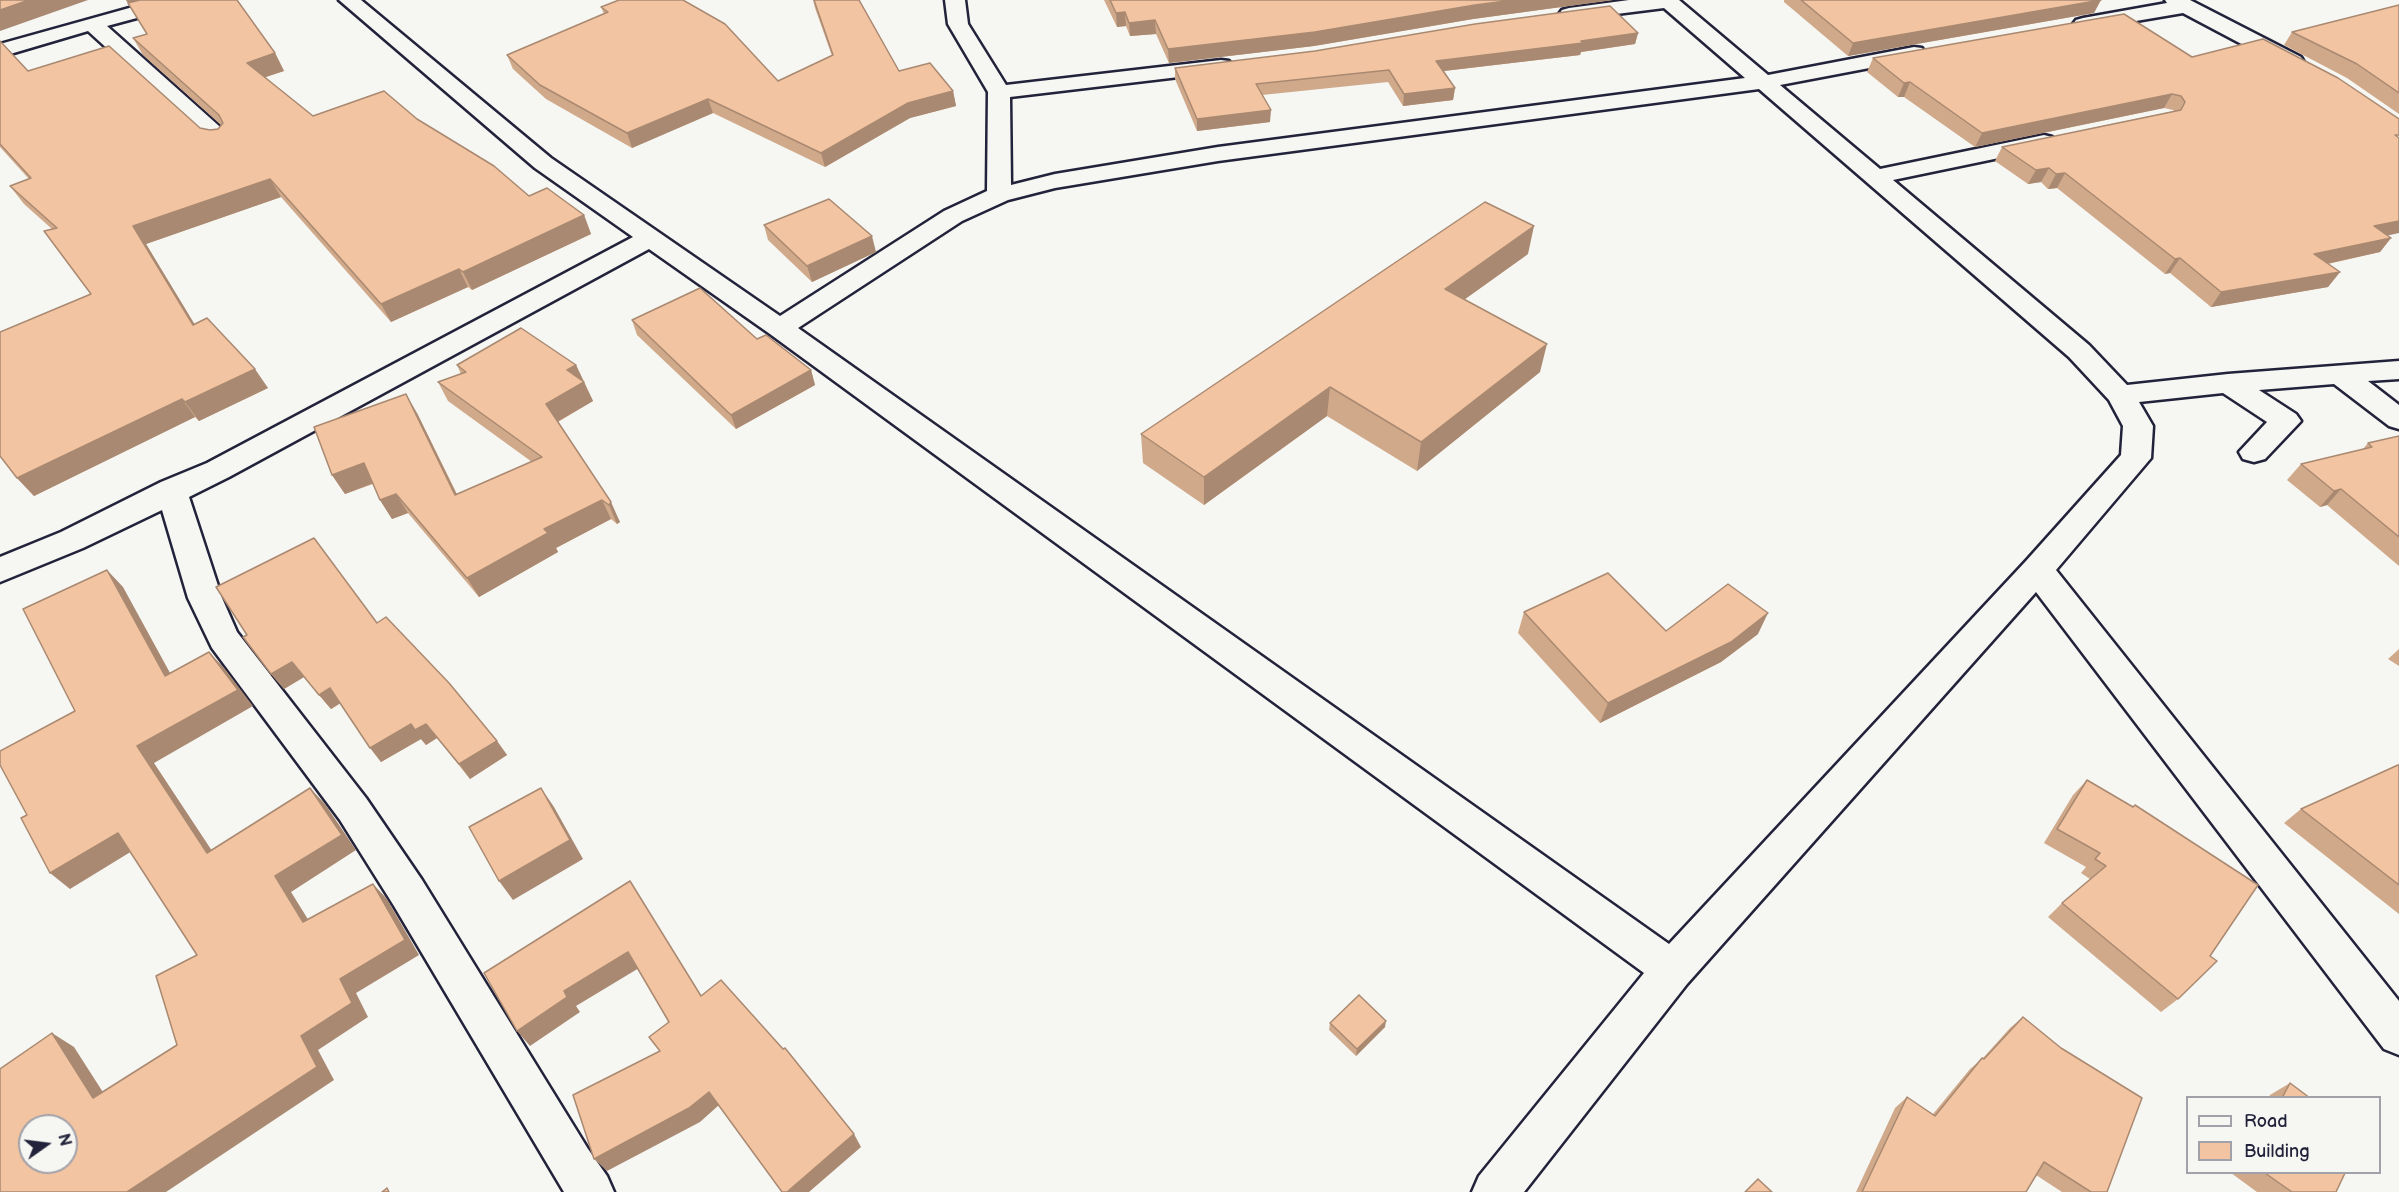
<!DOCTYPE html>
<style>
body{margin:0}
#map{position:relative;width:2399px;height:1192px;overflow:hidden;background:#f6f6f2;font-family:"Balsamiq Sans",sans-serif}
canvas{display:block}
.legend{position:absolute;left:2186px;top:1096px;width:195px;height:78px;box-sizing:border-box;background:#f6f6f2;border:2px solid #a1a1a9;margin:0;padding:8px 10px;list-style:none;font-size:18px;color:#22223b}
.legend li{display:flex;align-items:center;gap:12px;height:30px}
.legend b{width:30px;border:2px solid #a1a1a9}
.north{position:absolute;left:18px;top:1114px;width:60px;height:60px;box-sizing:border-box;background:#f6f6f2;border:2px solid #a1a1a9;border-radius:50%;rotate:76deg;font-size:16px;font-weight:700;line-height:24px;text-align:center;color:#22223b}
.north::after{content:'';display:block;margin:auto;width:21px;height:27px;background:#22223b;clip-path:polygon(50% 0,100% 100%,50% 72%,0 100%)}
</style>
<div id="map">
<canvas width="2399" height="1192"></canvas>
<ul class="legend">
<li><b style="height:8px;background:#f6f6f2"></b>Road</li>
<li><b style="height:16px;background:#f2c4a1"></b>Building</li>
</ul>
<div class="north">N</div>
</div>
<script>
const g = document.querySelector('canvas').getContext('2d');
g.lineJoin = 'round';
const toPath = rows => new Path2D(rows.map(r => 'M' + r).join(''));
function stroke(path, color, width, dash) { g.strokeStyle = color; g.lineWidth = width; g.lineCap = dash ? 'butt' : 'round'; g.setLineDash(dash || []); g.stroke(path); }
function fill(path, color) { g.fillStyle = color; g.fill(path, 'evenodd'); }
const minor = toPath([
 [158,0,192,0,189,4,107,26,228,134,232,139,228,144,220,146,212,144,88,31,0,57,0,44,158,0],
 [339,0,361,0,551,158,780,316,944,211,987,191,988,92,948,24,945,0,965,0,968,24,1006,85,1221,60,1229,61,1232,66,1229,71,1221,72,1010,97,1011,185,1055,174,1218,147,1745,78,1664,8,1569,20,1562,18,1559,14,1562,10,1569,8,1629,0,1679,0,1768,75,1914,47,1922,48,1925,53,1922,58,1780,85,1880,169,2044,135,2052,137,2056,142,2052,147,1893,180,2089,345,2127,385,2228,374,2399,361,2399,379,2368,381,2399,405,2399,429,2389,426,2334,384,2259,390,2296,414,2301,421,2265,459,2254,462,2243,459,2239,452,2267,422,2223,393,2139,402,2153,426,2151,458,2056,570,2399,1001,2399,1055,2384,1049,2036,592,1687,984,1524,1192,1472,1192,1479,1176,1644,973,770,334,649,249,229,477,189,497,222,598,237,632,366,798,422,880,588,1149,607,1176,614,1192,564,1192,394,906,340,820,212,648,188,598,162,510,83,548,0,582,0,557,61,532,161,482,207,463,633,237,535,168,339,0],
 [1759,89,2069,357,2109,400,2123,426,2121,455,2026,561,1669,944,798,328,962,221,1008,200,1055,188,1218,161,1759,89],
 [2165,0,2190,0,2301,57,2304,62,2301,67,2293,68,2285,67,2183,13,2083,30,2076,28,2073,24,2076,20,2083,18,2167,3,2165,0]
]);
stroke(minor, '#22223b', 5);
fill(minor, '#f6f6f2');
fill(toPath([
 [126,0,237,0,275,53,284,71,265,77,313,116,417,119,529,196,584,215,591,234,472,290,468,287,391,322,281,197,146,244,194,324,268,388,199,421,195,417,34,496,17,478,91,294,52,229,24,204,10,186,29,179,0,147,0,41,28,71,200,128,210,130,218,129,221,125,143,55,133,38,147,34],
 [813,0,859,0,899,71,953,91,956,106,910,118,825,167,713,113,632,148,546,99,513,69,507,55,604,14,601,7,778,81,832,56,815,8],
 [1104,0,1613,0,1473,19,1314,46,1169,63,1156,34,1130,36,1126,26,1117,27],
 [1784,0,2100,0,2094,13,1848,56,1784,2],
 [2399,5,2399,114,2347,78,2284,45,2292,32],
 [2124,14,2391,238,2380,252,2328,264,2340,272,2328,287,2211,307,2170,273,2165,274,2057,188,2048,189,2041,182,2028,184,1995,161,2002,147,2174,111,2173,110,2164,108,1975,147,1904,97,1898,97,1867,72,1873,58],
 [1638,33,1635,44,1581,52,1580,55,1444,71,1455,88,1453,100,1403,106,1388,82,1262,95,1270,122,1197,131,1175,79,1175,68],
 [764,225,876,252,812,282,768,240],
 [1528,254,1465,299,1540,372,1417,471,1327,416,1204,505,1143,463,1141,434],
 [632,320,757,339,811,370,815,385,736,429,637,335],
 [457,365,576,365,593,401,558,422,620,522,617,524,611,519,556,548,558,552,479,597,408,513,392,519,380,500,373,484,345,494,332,475,417,413,457,494,532,462,448,401,438,382,461,374],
 [2399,436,2399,566,2327,505,2320,507,2287,480,2301,464,2363,449,2368,443],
 [1524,612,1666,631,1758,634,1721,662,1600,723,1518,633],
 [377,623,497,741,507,755,470,779,437,738,426,745,421,739,381,762,341,703,331,709,304,677,284,689,271,674],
 [2399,649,2399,666,2388,659],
 [2399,765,2399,914,2284,823,2301,809],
 [2087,780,2178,999,2161,1012,2048,917,2062,903,2090,879,2081,873,2086,867,2044,843,2073,795],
 [2023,1017,2107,1192,2062,1192,2036,1175,2026,1192,1856,1192,1895,1108,1907,1097,1933,1114,1970,1069,1983,1058,2010,1028],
 [1330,1023,1385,1027,1356,1056,1329,1030],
 [2290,1083,2310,1098,2269,1098,2270,1095],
 [2231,1173,2345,1173,2336,1192,2257,1192]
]), '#d0a98a');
fill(toPath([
 [29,0,88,0,0,31,0,10],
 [126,0,150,0,130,6],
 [1514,0,1613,0,1473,19,1314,46,1169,63,1168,49],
 [2101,0,2094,13,1848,56,1853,43],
 [1125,12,1126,26,1117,27,1116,13],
 [1155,20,1156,34,1130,36,1129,23],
 [1638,33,1635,44,1581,52,1580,55,1435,72,1436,61],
 [275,53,284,71,257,80,247,63],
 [1910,82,1904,97,1898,97,1904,83],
 [1455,88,1453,100,1403,106,1404,94],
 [953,91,956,106,910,118,825,167,821,153,908,103],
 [2172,94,2164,108,1975,147,1982,133],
 [708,99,713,113,632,148,627,133],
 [1271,110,1270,122,1197,131,1197,119],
 [2049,168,2041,182,2028,184,2036,170],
 [2065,173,2057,188,2048,189,2056,174],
 [270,179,281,197,146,244,206,343,193,325,133,226],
 [584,215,591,234,472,290,463,272],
 [2399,221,2399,233,2363,241,2374,226],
 [1534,226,1528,254,1440,317,1445,289],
 [872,236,876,252,812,282,807,266],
 [2391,238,2380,252,2303,269,2314,254],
 [2180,258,2170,273,2165,274,2175,259],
 [459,269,468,287,391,322,381,304],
 [2340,272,2328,287,2211,307,2221,292],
 [1547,344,1540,372,1417,471,1421,442],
 [576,365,593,401,555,423,546,404,567,370],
 [255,369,268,388,199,421,185,402],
 [811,370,815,385,736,429,731,415],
 [1330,387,1327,416,1204,505,1204,477],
 [406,394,417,413,466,514,455,495],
 [182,399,195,417,34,496,17,478],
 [364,463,376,482,345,494,332,475],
 [2341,489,2327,505,2320,507,2334,491],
 [396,494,408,513,392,519,380,500],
 [602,500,611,519,556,548,558,552,479,597,467,578,544,529],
 [611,502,620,522,617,524,609,505],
 [107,570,123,587,181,693,165,676],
 [1768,613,1758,634,1721,662,1600,723,1608,703],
 [209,652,225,669,253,706,154,763,224,869,207,853,137,746],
 [292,662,304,677,284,689,271,674],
 [330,688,342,702,331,709,319,695],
 [411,724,426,724,437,738,426,745,421,739,381,762,370,748],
 [497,741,507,755,470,779,459,764],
 [310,788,325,804,356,850,291,892,319,937,303,922,275,876],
 [541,788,554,807,583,859,513,900,499,881],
 [118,833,137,848,70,889,50,873],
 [373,884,387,899,419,955,356,993,368,1017,318,1050,334,1080,166,1192,127,1192,301,1036,340,979],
 [628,952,639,968,576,1006,580,1012,530,1046,517,1031,564,991],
 [1386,1021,1385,1027,1356,1056,1357,1049],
 [52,1033,74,1047,115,1111,93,1098],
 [709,1092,719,1105,700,1122,607,1171,594,1159],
 [854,1134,861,1147,809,1192,787,1192]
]), '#a98971');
const building = toPath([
 [0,0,29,0,0,10,0,0],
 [140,0,237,0,275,53,247,63,313,116,384,91,417,119,494,166,529,196,547,188,584,215,463,272,459,269,381,304,270,179,133,226,193,325,207,318,255,369,185,402,182,399,17,478,0,456,0,332,91,294,44,231,57,228,10,186,31,178,0,144,0,41,28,71,109,46,200,128,210,130,218,129,223,123,219,115,133,38,147,34,128,3,140,0],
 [619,0,683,0,725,24,778,81,833,55,814,0,859,0,899,71,930,63,953,91,908,103,821,153,708,99,627,133,540,85,507,55,608,12,601,7,619,0],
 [1110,0,1514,0,1475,5,1315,32,1168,49,1155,20,1129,23,1125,12,1116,13,1110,0],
 [1801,0,2101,0,1853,43,1801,0],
 [2399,5,2399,93,2357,64,2292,32,2399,5],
 [1610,6,1638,33,1581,41,1583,43,1436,61,1455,88,1404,94,1389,70,1256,84,1271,110,1197,119,1175,68,1315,51,1475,24,1610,6],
 [2124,14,2192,57,2263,39,2338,78,2399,119,2399,135,2395,135,2399,138,2399,221,2374,226,2391,238,2314,254,2340,272,2221,292,2180,258,2175,259,2065,173,2056,174,2049,168,2036,170,2002,147,2181,110,2185,102,2181,96,2172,94,1982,133,1910,82,1904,83,1873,58,2124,14],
 [829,199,872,236,807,266,764,225,829,199],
 [1485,202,1534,226,1445,289,1547,344,1421,442,1330,387,1204,477,1141,434,1485,202],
 [700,288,757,339,766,335,811,370,731,415,632,320,700,288],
 [521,328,576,365,567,370,584,382,546,404,611,502,609,505,602,500,544,529,548,533,467,578,396,494,380,500,364,463,332,475,314,427,406,394,455,495,542,457,438,382,466,372,457,365,521,328],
 [2399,436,2399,537,2341,489,2334,491,2301,464,2372,447,2368,443,2399,436],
 [314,538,377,623,386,617,449,683,497,741,459,764,426,724,415,730,411,724,370,748,330,688,319,695,292,662,271,674,243,637,247,635,216,587,314,538],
 [107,570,165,676,209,652,238,690,137,746,207,853,310,788,342,835,275,876,303,922,373,884,405,940,340,979,352,1003,301,1036,317,1067,127,1192,0,1192,0,1069,52,1033,93,1098,177,1045,156,976,197,955,118,833,50,873,21,818,27,815,0,765,0,751,75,711,23,609,107,570],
 [30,1126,66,1126,66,1162,30,1162,30,1126],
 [1608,573,1666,631,1728,584,1768,613,1731,642,1608,703,1524,612,1608,573],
 [2398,765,2399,765,2399,885,2301,809,2398,765],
 [2087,780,2133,807,2135,805,2258,885,2210,956,2217,961,2178,999,2062,903,2106,866,2095,859,2100,853,2057,829,2087,780],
 [541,788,570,840,499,881,469,827,541,788],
 [630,881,701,996,721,980,783,1049,785,1048,854,1134,787,1192,782,1192,709,1092,689,1108,594,1159,573,1095,660,1051,649,1037,669,1022,628,952,564,991,567,997,517,1031,484,973,630,881],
 [1359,995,1386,1021,1357,1049,1330,1023,1359,995],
 [2023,1017,2061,1048,2142,1098,2107,1192,2091,1192,2044,1162,2026,1192,1862,1192,1907,1097,1935,1116,1982,1058,1984,1059,2023,1017],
 [2290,1083,2310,1098,2282,1098,2290,1083],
 [2265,1173,2345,1173,2336,1192,2292,1192,2265,1173],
 [1758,1179,1772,1192,1745,1192,1758,1179],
 [387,1188,389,1192,382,1192,387,1188]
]);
fill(building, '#f2c4a1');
stroke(building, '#a98971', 1.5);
</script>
